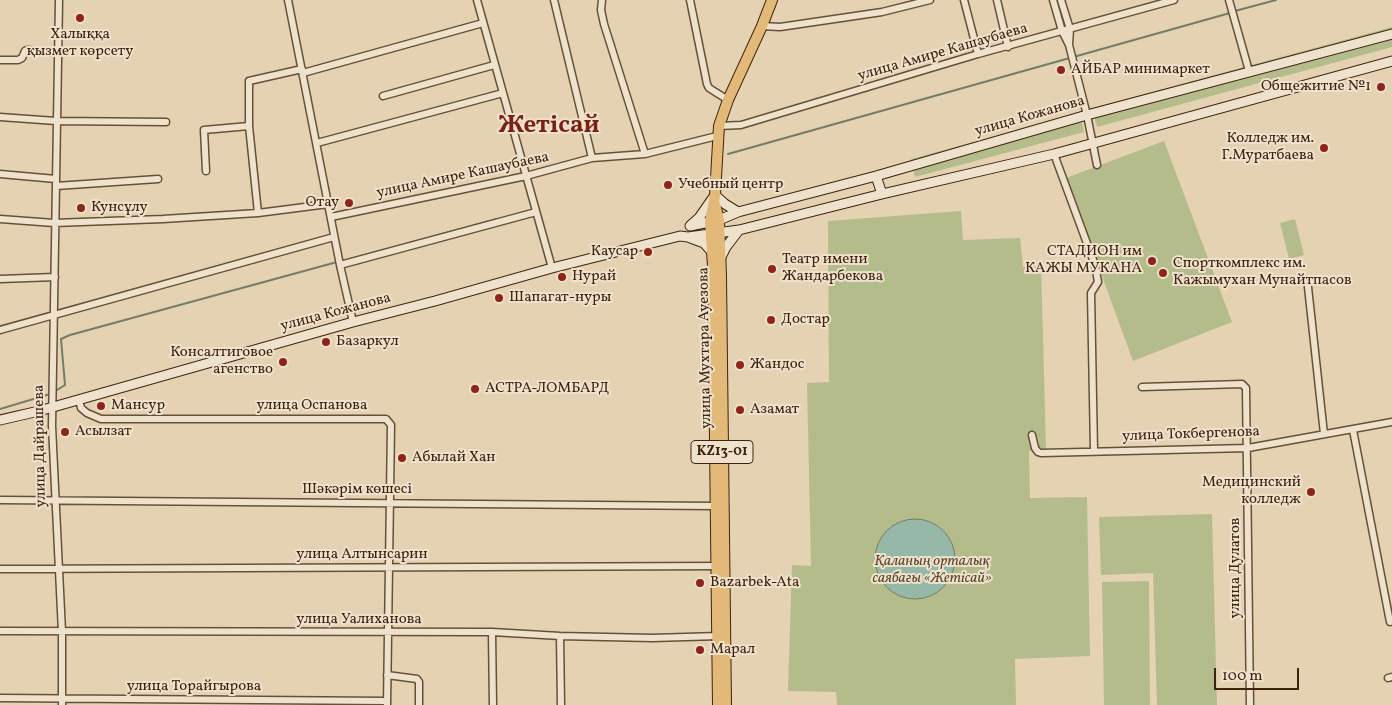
<!DOCTYPE html>
<meta charset="utf-8">
<style>
body{margin:0}
#map{position:relative;width:1392px;height:705px;overflow:hidden;background:#e5d2b2;font-family:Vollkorn,serif}
canvas{display:block}
.scale{position:absolute;left:1214px;top:668px;width:85px;height:22px;box-sizing:border-box;border:2px solid #40230f;border-top:0;padding-left:6px;font-size:15px;line-height:18px;white-space:nowrap;color:#40230f;-webkit-text-stroke:4px #eee2cd;paint-order:stroke}
</style>
<div id="map">
<canvas width="1392" height="705"></canvas>
<div class="scale">100 m</div>
</div>
<script>
const g = document.querySelector('canvas').getContext('2d');
g.lineJoin = 'round';
function fill(path, color) { g.fillStyle = color; g.fill(path, 'evenodd'); }
const toPath = rows => new Path2D(rows.map(r => 'M' + r).join(''));
function stroke(path, color, width, dash) { g.strokeStyle = color; g.lineWidth = width; g.lineCap = dash ? 'butt' : 'round'; g.setLineDash(dash || []); g.stroke(path); }
function label(font, color, halo, rows, align = 'center') {
  g.font = font + ' Vollkorn,serif'; g.lineWidth = 4; g.setLineDash([]); g.textBaseline = 'middle'; g.strokeStyle = halo; g.fillStyle = color; for (const [text, x, y, turn = 0] of rows) {
    g.save(); g.translate(x, y); g.rotate((+turn || 0) * Math.PI / 180); g.textAlign = isNaN(turn) ? turn : align; if (halo) g.strokeText(text, 0, 0); g.fillText(text, 0, 0); g.restore();
  }
}
fill(toPath([
 [1392,27,1392,47,1097,127,1092,108],
 [1080,113,1084,132,915,177,911,159],
 [1164,141,1232,322,1133,361,1066,178],
 [961,211,963,240,1020,238,1023,267,1041,265,1046,449,1029,451,1030,498,1087,497,1090,656,1015,659,1016,705,837,705,836,692,788,691,792,565,811,566,807,383,829,382,828,221],
 [1295,219,1304,255,1289,259,1280,223],
 [1212,514,1217,705,1157,705,1153,573,1101,575,1099,517],
 [1149,581,1150,705,1104,705,1102,582]
]), '#b5bc8c');
const water = toPath([
 '875 559a40 40 0 1 1 80 0a40 40 0 1 1-80 0Z'
]);
fill(water, '#96b8a9');
stroke(water, '#747c6b', 1);
stroke(toPath([
 [1235,11,1276,0],
 [728,154,1230,13],
 [342,261,497,219],
 [54,392,65,385,61,339,70,335,337,262],
 [0,409,50,394]
]), '#747c6b', 2);
const street = toPath([
 [59,0,52,426,62,632,62,705],
 [288,0,340,265,353,322],
 [477,0,552,268],
 [554,0,592,158],
 [602,0,601,10,604,24,645,154],
 [690,0,707,84,709,88,728,100],
 [964,0,978,54],
 [997,0,1008,47],
 [1053,0,1062,31,1069,45,1087,115,1097,165],
 [1061,0,1070,29,1069,44],
 [1229,0,1249,71],
 [762,26,780,27,882,12,930,0],
 [0,60,18,60,22,58,25,51,27,50,58,53],
 [303,73,483,23],
 [383,96,494,65],
 [0,117,56,121,166,122],
 [719,126,741,125,978,54,1174,0],
 [317,143,503,93],
 [1054,154,1095,265,1098,282,1091,293,1094,451],
 [206,171,204,130,249,126],
 [0,174,56,179],
 [56,186,158,179],
 [258,213,249,126,249,81,302,69],
 [331,217,526,176,592,158,645,154,717,136],
 [0,219,54,223,163,219,258,213,328,204],
 [340,265,536,212],
 [0,279,55,277],
 [1308,287,1324,434],
 [0,330,334,237],
 [1142,387,1242,384,1246,388,1250,705],
 [79,400,81,408,87,413,101,419,386,419,391,425,387,705],
 [1353,430,1390,622],
 [1032,435,1035,448,1038,452,1041,453,1248,448,1392,422],
 [0,500,714,506],
 [0,569,720,566],
 [0,631,492,632,560,636,652,638,719,636],
 [492,632,493,705],
 [560,636,561,705],
 [387,675,417,679,419,682,419,705],
 [1388,678,1392,677],
 [0,698,387,701]
]);
const secondary = toPath([
 [876,176,882,194],
 [691,225,699,218,715,195,725,204,738,212],
 [690,226,719,220,738,212,876,176,1087,115,1392,34],
 [688,237,704,243,712,252],
 [720,259,726,247,739,230],
 [0,420,39,411,353,322,435,301,552,268,680,236,688,237,739,230,882,194,1054,154,1392,61]
]);
const primary = toPath([
 [715,204,719,220,721,276,726,705],
 [718,705,713,266,710,222,715,195,719,126,728,100,762,26,772,0]
]);
stroke(street, '#694f38', 9);
stroke(secondary, '#40230f', 11);
stroke(primary, '#40230f', 12);
stroke(street, '#eee2cd', 6);
stroke(secondary, '#eee2cd', 9);
stroke(primary, '#e2b979', 10);
for (const [x, y, r, color] of [
 [80,18,5,"#8f2418"],
 [1061,70,5,"#8f2418"],
 [1381,87,5,"#8f2418"],
 [1324,148,5,"#8f2418"],
 [668,185,5,"#8f2418"],
 [349,203,5,"#8f2418"],
 [81,208,5,"#8f2418"],
 [648,252,5,"#8f2418"],
 [1152,261,5,"#8f2418"],
 [772,269,5,"#8f2418"],
 [1163,273,5,"#8f2418"],
 [562,277,5,"#8f2418"],
 [499,298,5,"#8f2418"],
 [771,320,5,"#8f2418"],
 [326,342,5,"#8f2418"],
 [283,362,5,"#8f2418"],
 [740,365,5,"#8f2418"],
 [475,389,5,"#8f2418"],
 [101,406,5,"#8f2418"],
 [740,410,5,"#8f2418"],
 [65,432,5,"#8f2418"],
 [402,458,5,"#8f2418"],
 [1311,492,5,"#8f2418"],
 [700,583,5,"#8f2418"],
 [700,650,5,"#8f2418"]
]) { const dot = new Path2D(); dot.arc(x, y, r, 0, 2 * Math.PI); g.fillStyle = color; g.fill(dot); stroke(dot, '#eee2cd', 2); }
for (const [x, y, w] of [
 [722,452,62]
]) { const box = new Path2D(); box.roundRect(x - w / 2, y - 11.5, w, 23, 4); g.fillStyle = '#eee2cd'; g.fill(box); stroke(box, '#40230f', 1); }
label('bold 14px', '#40230f', null, [
 ["KZ13-01",722,452]
]);
label('15px', '#40230f', '#eee2cd', [
 ["Халыққа",80,35,"center"],
 ["қызмет көрсету",80,52,"center"],
 ["АЙБАР минимаркет",1071,70],
 ["Общежитие №1",1371,87,"right"],
 ["Колледж им.",1314,139,"right"],
 ["Г.Муратбаева",1314,156,"right"],
 ["Учебный центр",678,185],
 ["Отау",339,203,"right"],
 ["Кунсұлу",91,208],
 ["Каусар",638,252,"right"],
 ["СТАДИОН им",1142,252,"right"],
 ["КАЖЫ МУКАНА",1142,269,"right"],
 ["Театр имени",782,260],
 ["Жандарбекова",782,277],
 ["Спорткомплекс им.",1173,264],
 ["Кажымухан Мунайтпасов",1173,281],
 ["Нурай",572,277],
 ["Шапагат-нуры",509,298],
 ["Достар",781,320],
 ["Базаркул",336,342],
 ["Консалтиговое",273,353,"right"],
 ["агенство",273,370,"right"],
 ["Жандос",750,365],
 ["АСТРА-ЛОМБАРД",485,389],
 ["Мансур",111,406],
 ["Азамат",750,410],
 ["Асылзат",75,432],
 ["Абылай Хан",412,458],
 ["Медицинский",1301,483,"right"],
 ["колледж",1301,500,"right"],
 ["Bazarbek-Ata",710,583],
 ["Марал",710,650]
], 'left');
label('15px', '#40230f', '#eee2cd', [
 ["улица Амире Кашаубаева",943,53,-16],
 ["улица Кожанова",1030,117,-16],
 ["улица Амире Кашаубаева",463,176,-12],
 ["улица Кожанова",336,313,-15],
 ["улица Мухтара Ауезова",706,348,-91],
 ["улица Оспанова",312,406],
 ["улица Токбергенова",1191,435,-2],
 ["улица Дайрашева",41,446,-91],
 ["Шәкәрім көшесі",357,490],
 ["улица Алтынсарин",362,555],
 ["улица Дулатов",1236,568,-90],
 ["улица Уалиханова",359,620],
 ["улица Торайгырова",194,687]
]);
label('italic 15px', '#5d492e', '#eee2cd', [
 ["Қаланың орталық",932,562],
 ["саябағы «Жетісай»",932,579]
]);
label('bold 25px', '#7a1f14', '#eee2cd', [
 ["Жетісай",549,127]
]);
</script>
